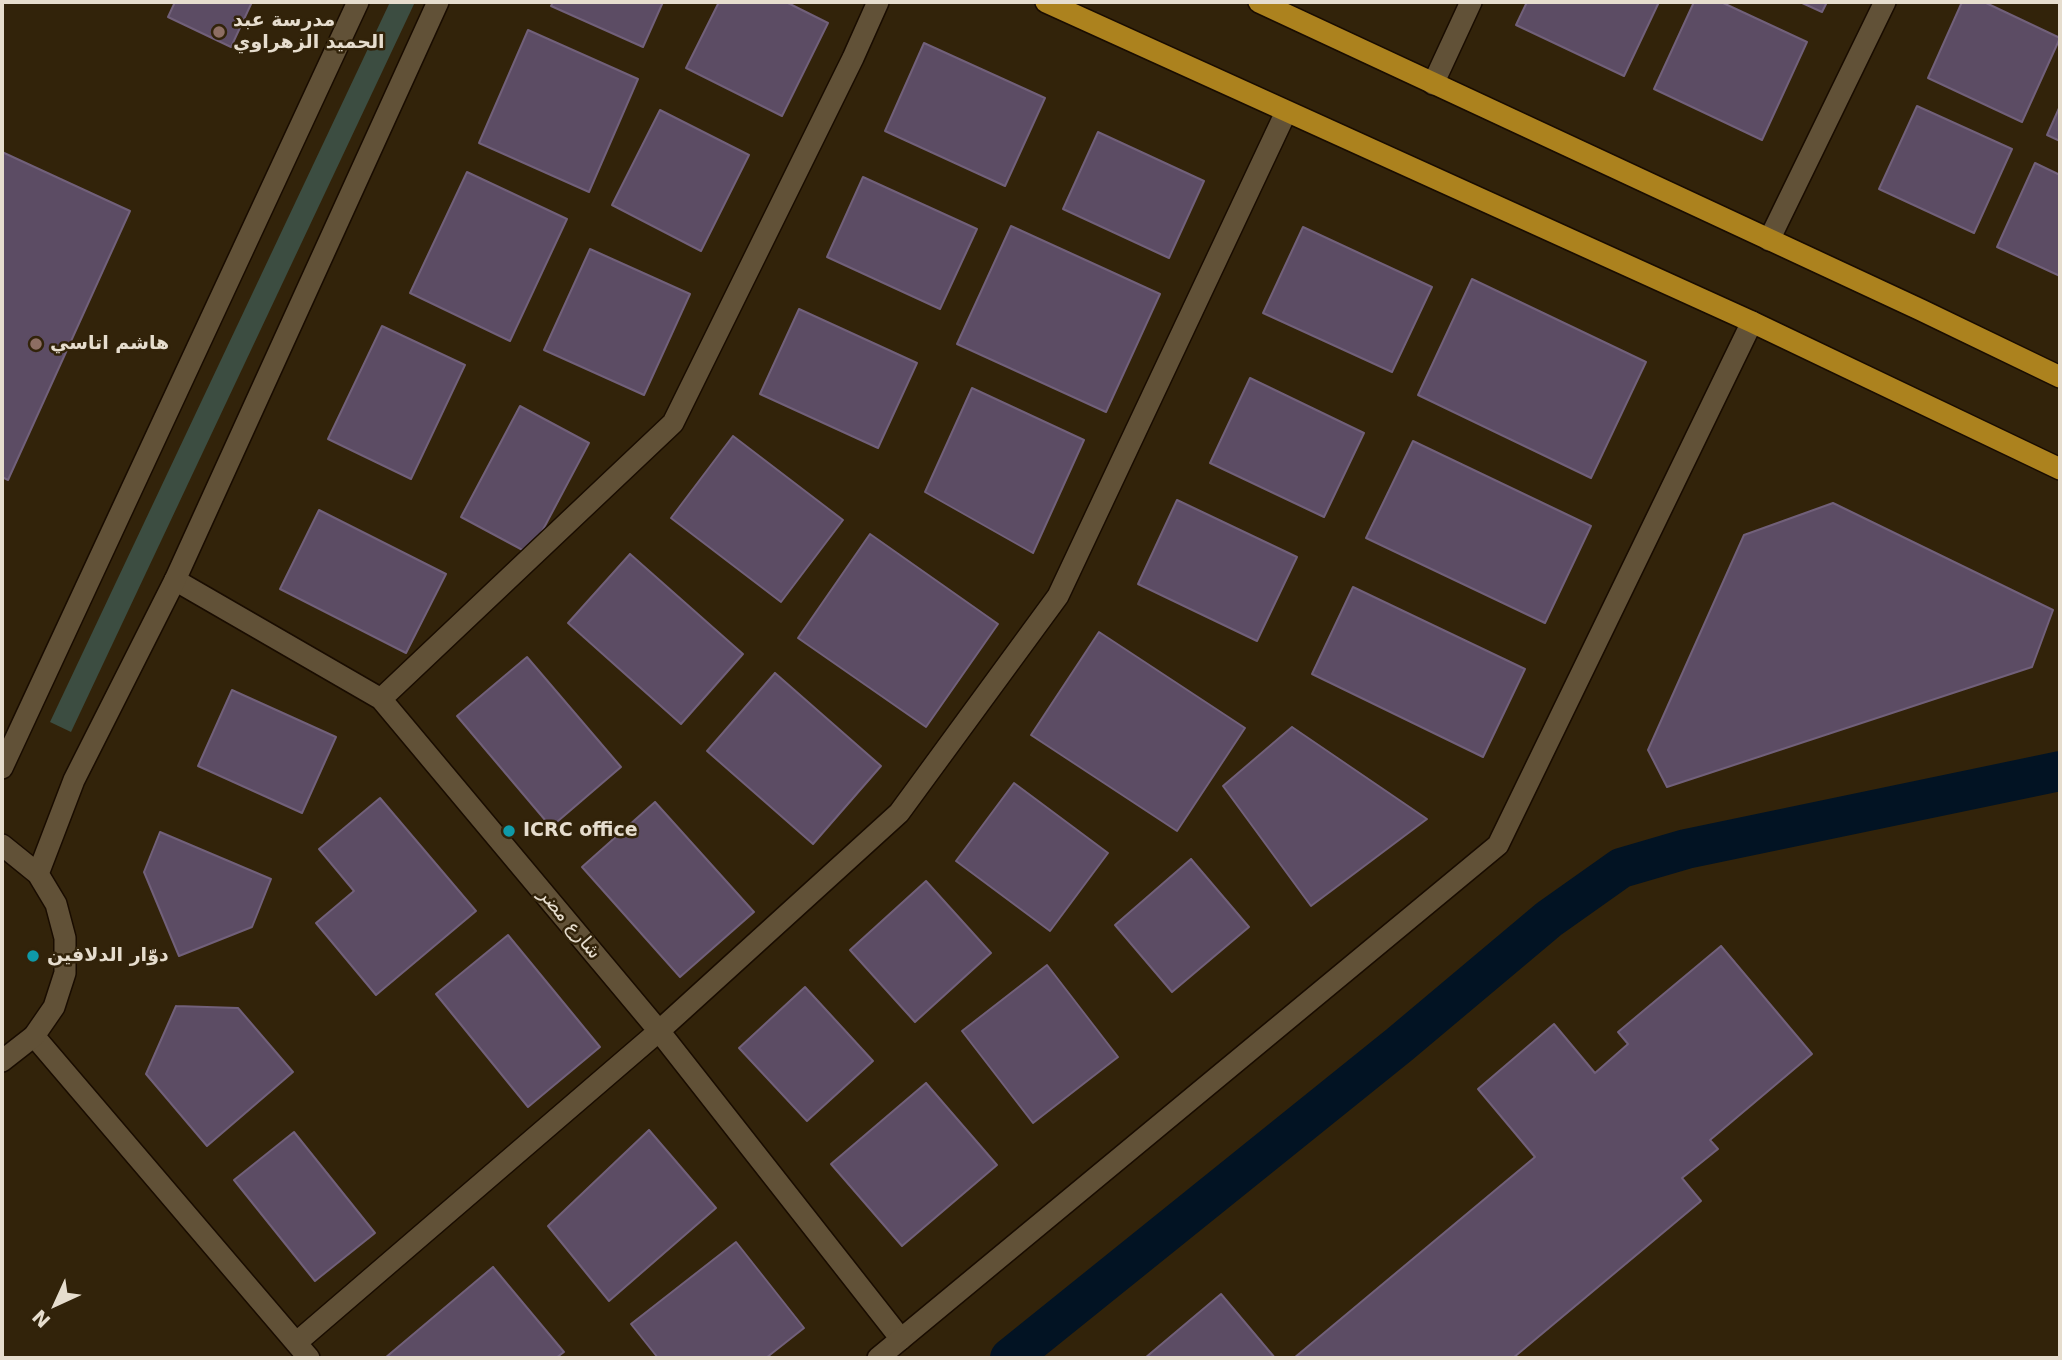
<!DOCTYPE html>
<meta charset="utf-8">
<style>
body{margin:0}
#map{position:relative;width:2062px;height:1360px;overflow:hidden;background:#32230a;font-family:"DejaVu Sans",sans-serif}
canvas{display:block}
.frame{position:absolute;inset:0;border:4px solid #e6ddce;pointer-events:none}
.north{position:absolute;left:21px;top:1269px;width:70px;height:70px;-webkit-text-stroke:5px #32230a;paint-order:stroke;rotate:225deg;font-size:19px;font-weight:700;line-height:28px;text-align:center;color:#e6ddce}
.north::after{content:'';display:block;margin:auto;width:24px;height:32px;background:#e6ddce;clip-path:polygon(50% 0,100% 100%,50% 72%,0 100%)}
</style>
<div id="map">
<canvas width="2062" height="1360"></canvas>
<div class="frame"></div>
<div class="north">N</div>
</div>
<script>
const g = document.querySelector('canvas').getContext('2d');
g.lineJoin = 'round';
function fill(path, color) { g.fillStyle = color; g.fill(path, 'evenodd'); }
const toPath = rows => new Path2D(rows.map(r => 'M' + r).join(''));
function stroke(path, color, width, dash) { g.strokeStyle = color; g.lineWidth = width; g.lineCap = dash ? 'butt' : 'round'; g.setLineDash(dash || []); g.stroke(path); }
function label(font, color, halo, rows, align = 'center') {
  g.font = font + ' "DejaVu Sans",Cairo,sans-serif'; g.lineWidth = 5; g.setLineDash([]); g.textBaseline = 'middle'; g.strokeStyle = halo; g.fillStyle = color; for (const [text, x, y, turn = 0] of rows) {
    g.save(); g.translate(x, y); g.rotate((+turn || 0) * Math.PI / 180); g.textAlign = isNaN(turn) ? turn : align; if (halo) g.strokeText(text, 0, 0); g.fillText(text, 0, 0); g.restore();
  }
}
fill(toPath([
 [390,2,415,2,71,732,50,722]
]), '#3c4d41');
stroke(toPath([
 [1010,1358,1399,1045,1549,919,1621,868,1686,849,2060,771]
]), '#021323', 40);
const building = toPath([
 [175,2,252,2,231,47,168,17,175,2],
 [553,2,663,2,643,47,551,6,553,2],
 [719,2,786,2,828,23,782,116,686,68,719,2],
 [1527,2,1659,2,1624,76,1516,25,1527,2],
 [1694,2,1721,2,1807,42,1762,140,1654,89,1694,2],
 [1800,2,1827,2,1822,12,1800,2],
 [1962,2,1984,2,2060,38,2022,122,1928,78,1962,2],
 [528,30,638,79,589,192,479,143,528,30],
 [924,43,1045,98,1005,186,885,131,924,43],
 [1917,106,2012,149,1974,233,1879,189,1917,106],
 [2060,106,2060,141,2047,135,2060,106],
 [660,110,749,155,701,251,612,205,660,110],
 [1098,132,1204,181,1169,258,1063,209,1098,132],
 [2,152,130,211,8,480,2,477,2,152],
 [2035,163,2060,175,2060,276,1997,247,2035,163],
 [467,172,567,219,510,341,410,293,467,172],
 [863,177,977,229,940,309,827,257,863,177],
 [1011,226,1160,294,1106,412,957,344,1011,226],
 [1303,227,1432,287,1392,372,1263,313,1303,227],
 [590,249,690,294,644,395,544,350,590,249],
 [1472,279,1646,362,1591,478,1418,395,1472,279],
 [799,309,917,363,878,448,760,394,799,309],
 [382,326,465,365,411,479,328,439,382,326],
 [1250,378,1364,433,1324,517,1210,463,1250,378],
 [972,388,1084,440,1033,553,925,492,972,388],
 [520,406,589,443,530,554,461,517,520,406],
 [733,436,843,520,781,602,671,518,733,436],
 [1413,441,1591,526,1545,623,1366,538,1413,441],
 [1177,500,1297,557,1257,641,1138,584,1177,500],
 [1833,503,2053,610,2032,667,1667,787,1648,750,1744,535,1833,503],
 [319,510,446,574,406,653,280,589,319,510],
 [870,534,998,624,926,727,798,638,870,534],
 [630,554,743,654,681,724,568,623,630,554],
 [1353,587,1525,669,1483,757,1312,674,1353,587],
 [1099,632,1245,728,1177,831,1031,735,1099,632],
 [527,657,621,767,551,827,457,716,527,657],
 [775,673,881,766,813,844,707,751,775,673],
 [232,690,336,737,302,813,198,766,232,690],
 [1292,727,1427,819,1311,906,1223,786,1292,727],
 [1014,783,1108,853,1050,931,956,861,1014,783],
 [380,798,476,911,376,995,316,923,354,891,319,849,380,798],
 [655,802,754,912,680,977,582,867,655,802],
 [160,832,271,879,252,927,179,956,144,872,160,832],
 [1191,859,1249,927,1172,992,1115,925,1191,859],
 [926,881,991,953,915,1022,850,950,926,881],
 [508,935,600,1047,528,1107,436,994,508,935],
 [1721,946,1812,1054,1710,1140,1718,1149,1682,1178,1701,1201,1513,1358,1294,1358,1535,1157,1478,1089,1554,1024,1595,1073,1628,1044,1618,1032,1721,946],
 [1047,965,1118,1057,1033,1123,962,1031,1047,965],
 [805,987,873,1061,807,1121,739,1048,805,987],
 [176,1006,238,1008,293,1072,207,1146,146,1074,176,1006],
 [926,1083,997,1165,902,1246,831,1164,926,1083],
 [649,1130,716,1208,609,1301,548,1226,649,1130],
 [294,1132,375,1233,315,1281,234,1180,294,1132],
 [736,1242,804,1328,766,1358,658,1358,631,1324,736,1242],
 [493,1267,564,1352,556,1358,385,1358,493,1267],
 [1221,1294,1275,1358,1145,1358,1221,1294]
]);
fill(building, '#5c4c64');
stroke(building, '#71607a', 2);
const minor = toPath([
 [1433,84,1471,2],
 [1769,240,1885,2],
 [175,580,381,699,659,1031,901,1339],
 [381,699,673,423,853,58,878,2],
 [34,1036,309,1358],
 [296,1343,659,1031,899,813,1058,596,1286,112]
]);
const secondary = toPath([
 [2,768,358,2],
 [2,845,38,874,56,904,65,938,65,973,54,1007,34,1036,2,1061],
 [38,874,74,780,175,580,438,2],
 [878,1358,1498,845,1752,322]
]);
const trunk = toPath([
 [1046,2,1752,322,2060,469],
 [1259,2,1921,310,2060,377]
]);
stroke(minor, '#190c00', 24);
stroke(secondary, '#190c00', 24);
stroke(trunk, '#190c00', 24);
stroke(minor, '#615137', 21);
stroke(secondary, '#615137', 21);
stroke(trunk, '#ac821e', 21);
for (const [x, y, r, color] of [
 [219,32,7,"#8d6e63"],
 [36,344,7,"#8d6e63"],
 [509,831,7,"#0f9aa8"],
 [33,956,7,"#0f9aa8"]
]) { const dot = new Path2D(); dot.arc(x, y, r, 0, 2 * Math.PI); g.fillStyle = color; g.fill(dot); stroke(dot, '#32230a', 2.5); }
label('bold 19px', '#e6ddce', '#32230a', [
 ["مدرسة عبد",233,21],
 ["الحميد الزهراوي",233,43],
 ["هاشم اتاسي",50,344],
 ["ICRC office",523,831],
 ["دوّار الدلافين",47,956]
], 'left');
label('19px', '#e6ddce', '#32230a', [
 ["شارع مضر",569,924,50]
]);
</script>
